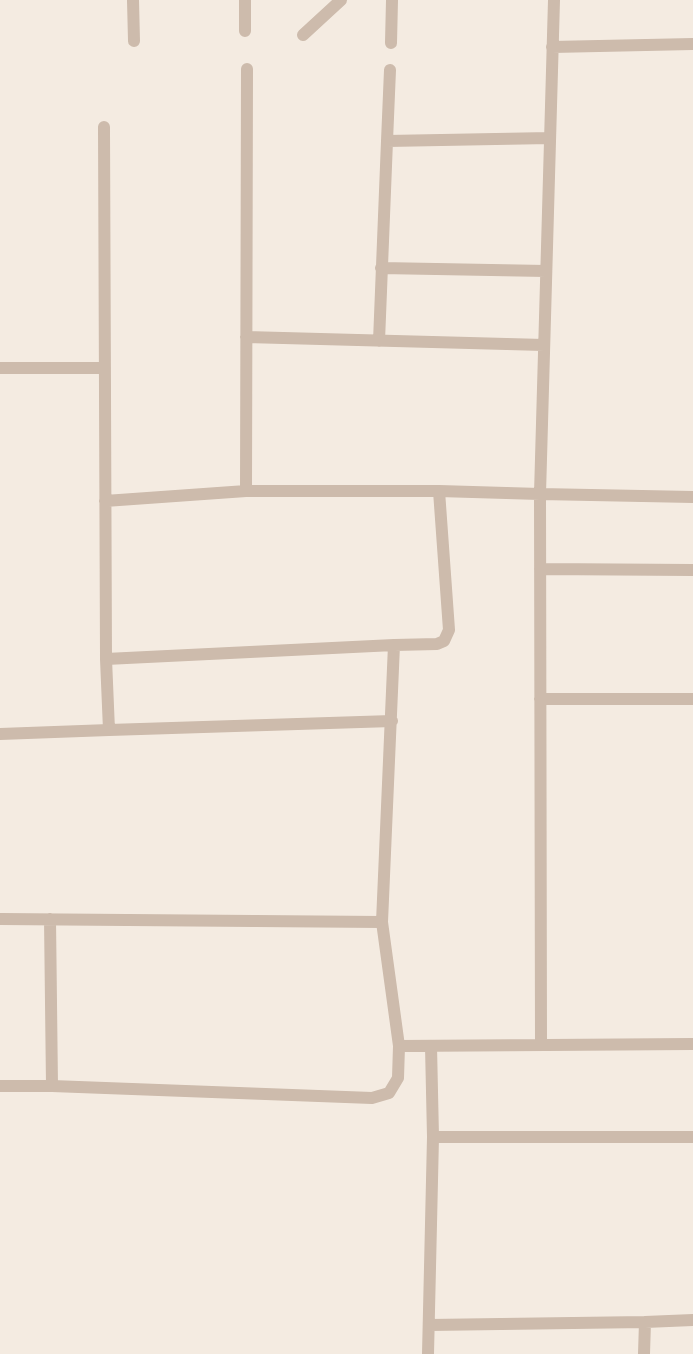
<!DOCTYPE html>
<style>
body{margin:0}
canvas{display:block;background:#f4ebe1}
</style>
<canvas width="693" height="1354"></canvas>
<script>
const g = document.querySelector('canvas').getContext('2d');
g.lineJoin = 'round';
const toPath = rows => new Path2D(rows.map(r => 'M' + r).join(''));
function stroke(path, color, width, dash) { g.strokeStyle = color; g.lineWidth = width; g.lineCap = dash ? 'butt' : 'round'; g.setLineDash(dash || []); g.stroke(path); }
stroke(toPath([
 [133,0,134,41],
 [245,0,245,31],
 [303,35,341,0],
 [391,43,392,0],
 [552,47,693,44],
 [247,69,246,491,439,491,540,494,554,0],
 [104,127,106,659],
 [387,141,390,70],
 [381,268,546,271],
 [246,337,544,345],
 [379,341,387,141,550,138],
 [0,368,105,368],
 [105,501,246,491],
 [540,569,693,570],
 [394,645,437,644,444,641,449,630,439,491],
 [540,699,693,699],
 [109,730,392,721],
 [0,734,109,730,106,659,394,645,382,922],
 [0,919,382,922,399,1046,693,1044],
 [541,1045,540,494,693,497],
 [0,1086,52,1086,50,919],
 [52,1086,372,1098,389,1093,398,1078,399,1046],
 [433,1137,693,1137],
 [429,1325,645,1322],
 [428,1354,433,1137,431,1046],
 [644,1354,645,1322,693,1320]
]), '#cdbbac', 12);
</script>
